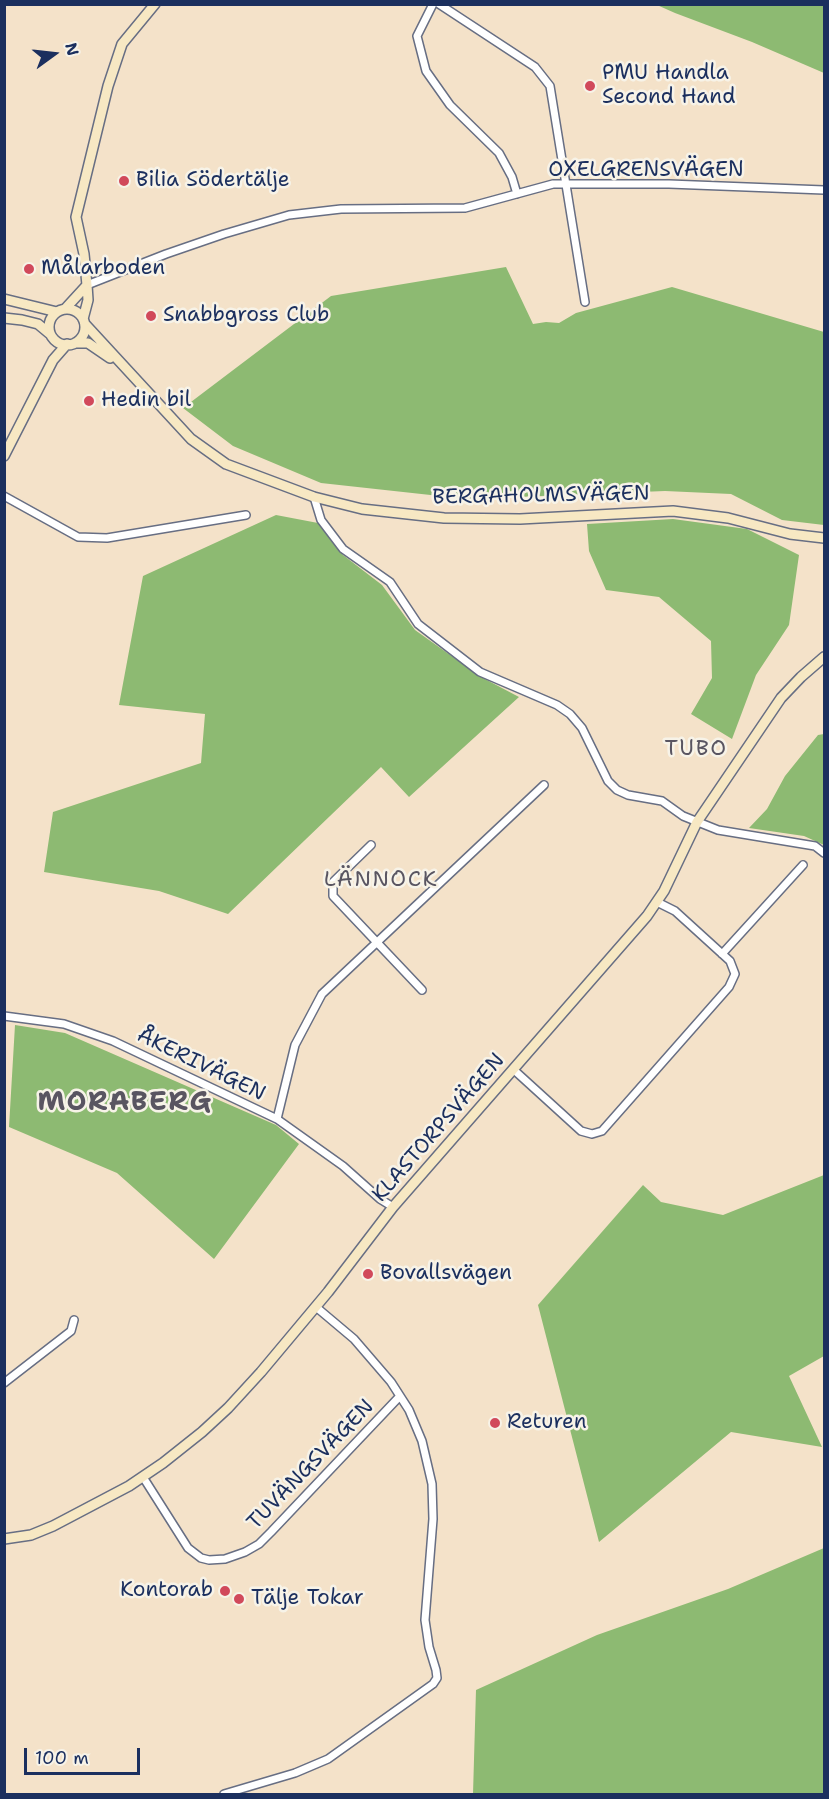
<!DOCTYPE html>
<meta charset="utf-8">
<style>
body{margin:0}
#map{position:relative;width:829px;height:1799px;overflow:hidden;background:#f4e2c9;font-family:"Shantell Sans",sans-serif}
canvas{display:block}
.frame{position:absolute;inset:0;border:6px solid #1b2f5e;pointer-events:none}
.north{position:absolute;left:24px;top:24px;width:60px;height:60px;-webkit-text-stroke:4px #f7f3e8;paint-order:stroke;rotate:75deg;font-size:16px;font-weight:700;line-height:24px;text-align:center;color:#1b2f5e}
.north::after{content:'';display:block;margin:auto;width:21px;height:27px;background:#1b2f5e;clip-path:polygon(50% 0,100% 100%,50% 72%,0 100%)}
.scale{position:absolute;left:24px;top:1748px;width:116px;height:27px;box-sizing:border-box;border:3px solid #1b2f5e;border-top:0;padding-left:8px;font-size:18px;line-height:21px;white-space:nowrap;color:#1b2f5e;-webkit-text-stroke:4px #f7f3e8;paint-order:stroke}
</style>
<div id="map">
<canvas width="829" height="1799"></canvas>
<div class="frame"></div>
<div class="north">N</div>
<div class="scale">100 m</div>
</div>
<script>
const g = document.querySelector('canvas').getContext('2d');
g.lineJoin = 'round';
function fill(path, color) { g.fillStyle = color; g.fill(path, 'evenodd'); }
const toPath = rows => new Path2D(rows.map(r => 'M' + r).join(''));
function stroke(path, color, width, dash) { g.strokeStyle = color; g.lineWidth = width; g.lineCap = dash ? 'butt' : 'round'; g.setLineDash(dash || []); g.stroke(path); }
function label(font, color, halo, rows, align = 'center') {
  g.font = font + ' "Shantell Sans",sans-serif'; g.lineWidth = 5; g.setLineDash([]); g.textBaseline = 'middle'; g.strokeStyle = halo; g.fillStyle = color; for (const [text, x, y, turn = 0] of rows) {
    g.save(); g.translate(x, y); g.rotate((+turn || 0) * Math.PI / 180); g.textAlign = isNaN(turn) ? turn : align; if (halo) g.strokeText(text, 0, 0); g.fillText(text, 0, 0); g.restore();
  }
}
fill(toPath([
 [657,5,824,5,824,73,752,42,675,13],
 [506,267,533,324,546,322,559,323,576,313,672,287,824,332,824,525,782,520,731,494,665,491,467,499,321,483,233,446,183,408,331,296],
 [276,515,318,523,343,555,382,585,415,630,481,677,519,697,409,797,381,767,228,914,159,891,44,872,53,812,201,763,205,714,119,705,143,576],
 [673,519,747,529,799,555,789,625,756,675,732,739,691,714,712,678,711,641,659,597,606,590,589,551,587,524],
 [824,734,824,845,804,836,749,828,767,809,785,776,818,735],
 [15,1025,65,1033,276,1125,299,1144,214,1259,117,1173,9,1127],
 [824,1175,824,1356,789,1376,822,1447,731,1432,599,1542,538,1305,643,1185,661,1202,723,1215],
 [824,1548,824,1794,473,1794,476,1690,597,1635,728,1589]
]), '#8dba72');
const street = toPath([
 [433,4,417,36,426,71,450,105,499,153,512,177,517,194],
 [439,4,535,67,550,86,585,302],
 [87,285,166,254,224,234,289,215,341,209,465,208,553,184,669,184,824,190],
 [4,496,78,537,107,538,246,515],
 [314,497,321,520,343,549,390,582,418,624,480,672,557,705,570,714,582,728,608,781,617,790,628,795,662,801,683,816,718,830,815,846,824,853],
 [371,845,333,882,333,896,422,990],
 [722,954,803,865],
 [4,1016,64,1024,113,1041,277,1119,343,1166,380,1199,393,1207],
 [514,1070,581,1131,592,1134,602,1131,729,987,735,974,730,961,675,911,657,902],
 [277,1119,295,1045,322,994,544,785],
 [4,1383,71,1331,74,1320],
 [143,1477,188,1548,201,1558,209,1560,225,1559,245,1552,259,1544,271,1532,400,1396],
 [224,1794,295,1773,328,1759,433,1684,437,1678,436,1670,429,1647,425,1620,433,1519,432,1484,422,1441,409,1410,391,1382,354,1339,316,1307]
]);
const secondary = toPath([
 [4,299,57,312],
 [65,309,87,285],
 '49 327a18 18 0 1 1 36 0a18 18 0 1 1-36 0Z',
 [4,318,22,320,38,324,50,334],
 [83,319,88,300,87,285,84,254,76,217,108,86,122,44,155,4],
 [85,324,191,439,226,464,314,497,362,509,444,518,520,519,673,511,728,518,790,534,824,538],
 [75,343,88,343,110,358],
 [4,456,53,360,67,344],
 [4,1539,31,1535,53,1526,129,1486,163,1463,202,1432,228,1408,261,1372,328,1292,393,1207,647,916,664,891,697,822,781,698,801,677,824,657]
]);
stroke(street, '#676e83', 10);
stroke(secondary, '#676e83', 12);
stroke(street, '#fff', 7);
stroke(secondary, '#f7e8c3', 9);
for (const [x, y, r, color] of [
 [590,86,6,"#d1495b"],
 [124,181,6,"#d1495b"],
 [29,269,6,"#d1495b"],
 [151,316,6,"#d1495b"],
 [89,401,6,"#d1495b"],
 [368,1274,6,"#d1495b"],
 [495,1423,6,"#d1495b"],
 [225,1591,6,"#d1495b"],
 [239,1599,6,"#d1495b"]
]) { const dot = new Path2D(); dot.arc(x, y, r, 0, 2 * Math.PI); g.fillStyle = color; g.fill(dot); stroke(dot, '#f7f3e8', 2); }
label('21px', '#1b2f5e', '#f7f3e8', [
 ["PMU Handla",602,74],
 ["Second Hand",602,98],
 ["Bilia Södertälje",136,181],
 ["Målarboden",41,269],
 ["Snabbgross Club",163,316],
 ["Hedin bil",101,401],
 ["Bovallsvägen",380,1274],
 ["Returen",507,1423],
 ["Kontorab",213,1591,"right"],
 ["Tälje Tokar",251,1599]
], 'left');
label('21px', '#1b2f5e', '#f7f3e8', [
 ["OXELGRENSVÄGEN",646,171],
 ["BERGAHOLMSVÄGEN",541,496,-1],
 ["ÅKERIVÄGEN",201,1065,26],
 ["KLASTORPSVÄGEN",439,1128,-49],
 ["TUVÄNGSVÄGEN",311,1465,-46]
]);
g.letterSpacing = '1.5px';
label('22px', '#595561', '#f7f3e8', [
 ["TUBO",696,749],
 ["LÄNNOCK",381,880]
]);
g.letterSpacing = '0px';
g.letterSpacing = '1.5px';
label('bold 27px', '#595561', '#f7f3e8', [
 ["MORABERG",125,1103]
]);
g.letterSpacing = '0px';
</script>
